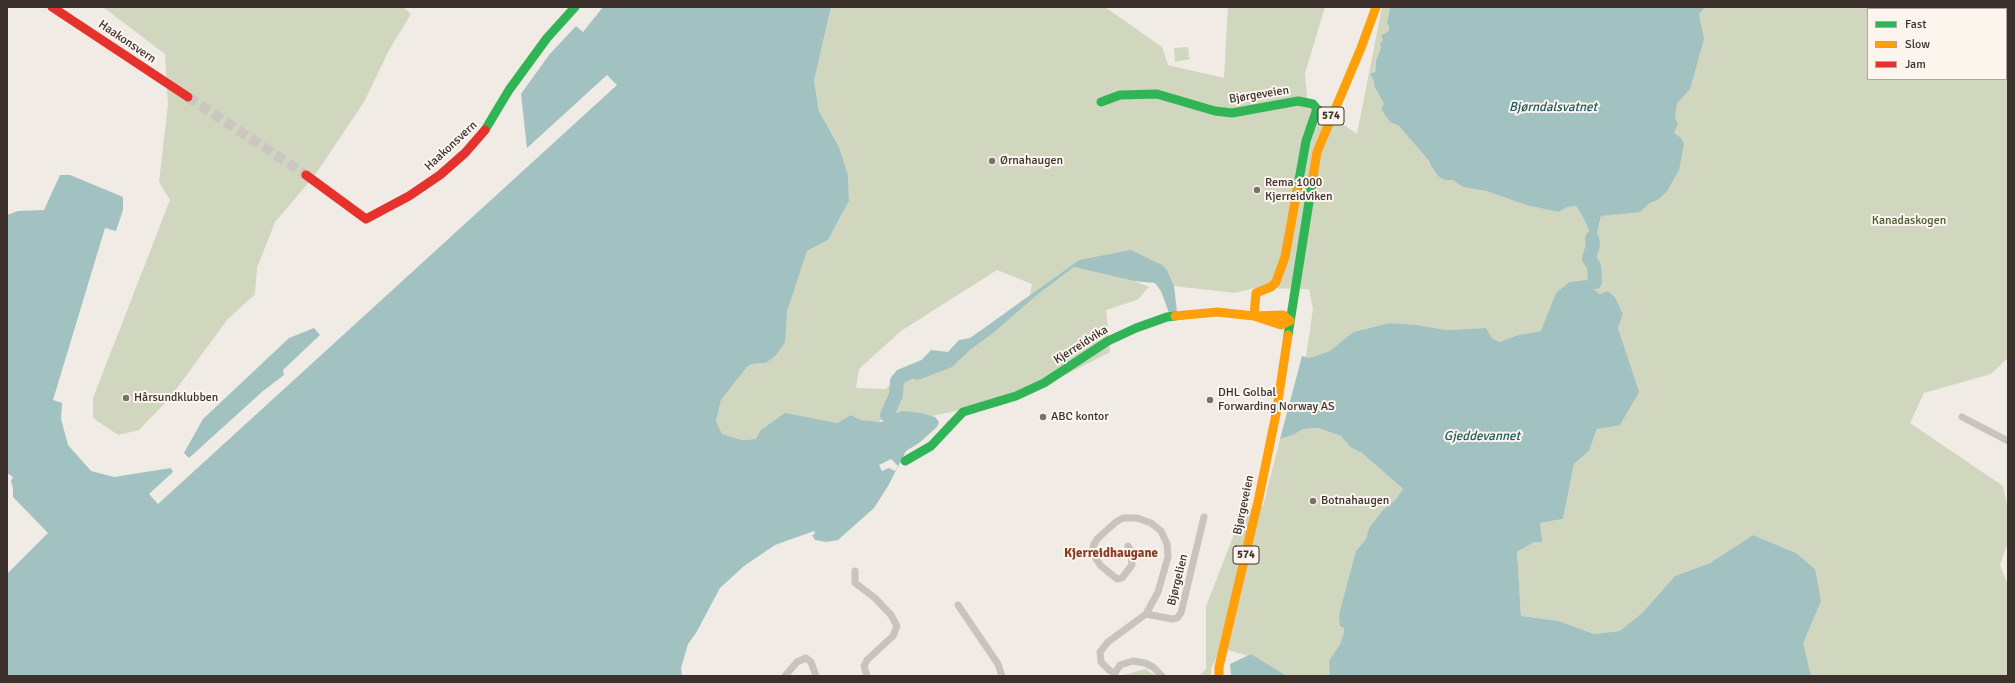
<!DOCTYPE html>
<meta charset="utf-8">
<style>
body{margin:0}
#map{position:relative;width:2015px;height:683px;overflow:hidden;background:#f0ebe5;font-family:Signika,sans-serif}
canvas{display:block}
.frame{position:absolute;inset:0;border:8px solid #3b302b;pointer-events:none}
.legend{position:absolute;left:1867px;top:8px;width:140px;height:72px;box-sizing:border-box;background:#fbf5ee;border:1px solid #aea6a0;margin:0;padding:5px 7px;list-style:none;font-size:12px;color:#3b302b}
.legend li{display:flex;align-items:center;gap:8px;height:20px}
.legend b{width:20px;border:1px solid #aea6a0}
</style>
<div id="map">
<canvas width="2015" height="683"></canvas>
<div class="frame"></div>
<ul class="legend">
<li><b style="height:5px;background:#30b455"></b>Fast</li>
<li><b style="height:5px;background:#ff9f0a"></b>Slow</li>
<li><b style="height:5px;background:#e5322d"></b>Jam</li>
</ul>
</div>
<script>
const g = document.querySelector('canvas').getContext('2d');
g.lineJoin = 'round';
function fill(path, color) { g.fillStyle = color; g.fill(path, 'evenodd'); }
const toPath = rows => new Path2D(rows.map(r => 'M' + r).join(''));
function stroke(path, color, width, dash) { g.strokeStyle = color; g.lineWidth = width; g.lineCap = dash ? 'butt' : 'round'; g.setLineDash(dash || []); g.stroke(path); }
function label(font, color, halo, rows, align = 'center') {
  g.font = font + ' Signika,sans-serif'; g.lineWidth = 4; g.setLineDash([]); g.textBaseline = 'middle'; g.strokeStyle = halo; g.fillStyle = color; for (const [text, x, y, turn = 0] of rows) {
    g.save(); g.translate(x, y); g.rotate((+turn || 0) * Math.PI / 180); g.textAlign = isNaN(turn) ? turn : align; if (halo) g.strokeText(text, 0, 0); g.fillText(text, 0, 0); g.restore();
  }
}
fill(toPath([
 [103,7,403,7,411,14,389,50,364,102,315,175,275,222,257,268,255,294,227,320,169,399,139,430,118,435,93,418,93,398,170,200,159,182,168,104,165,54],
 [831,7,1105,7,1162,47,1168,65,1224,78,1228,7,1325,7,1305,73,1307,98,1357,134,1382,7,1390,7,1388,16,1389,31,1383,40,1376,61,1373,79,1375,89,1384,104,1390,122,1399,126,1427,157,1428,162,1463,187,1486,191,1526,205,1558,212,1568,207,1576,206,1584,219,1591,236,1599,226,1601,216,1641,211,1650,203,1658,200,1673,133,1677,99,1700,20,1699,14,1705,7,2008,7,2008,358,1991,374,1924,393,1910,423,2003,486,2008,510,2008,542,2000,565,2008,585,2008,676,1811,676,1802,643,1815,569,1796,553,1753,535,1710,563,1675,576,1642,613,1620,631,1594,634,1559,621,1521,616,1517,552,1534,542,1540,523,1563,519,1574,464,1589,451,1597,429,1638,392,1618,328,1623,314,1615,297,1608,291,1600,294,1593,289,1595,282,1585,280,1569,282,1556,293,1542,331,1518,335,1499,342,1492,338,1486,328,1446,330,1417,325,1390,323,1353,332,1330,351,1309,358,1306,357,1313,309,1309,289,1255,288,1235,293,1174,286,1167,270,1079,260,1030,295,1032,284,997,270,901,331,859,369,856,388,886,389,910,364,919,364,912,371,970,350,992,334,1037,295,1074,267,1134,281,1149,287,1137,300,1106,310,1110,352,1069,373,1025,392,976,407,931,416,903,411,886,415,879,422,861,420,851,415,837,423,795,416,756,439,742,440,722,434,716,421,721,400,747,367,752,364,766,363,785,340,785,329,787,312,807,251,828,240,849,201,848,175,839,147,819,111,814,81],
 [1868,9,2006,9,2006,79,1868,79],
 [1188,47,1189,55,1187,57,1190,57,1190,59,1175,62,1174,48],
 [1318,428,1341,436,1350,447,1362,453,1403,489,1395,500,1382,511,1369,528,1366,539,1356,551,1344,632,1340,644,1329,661,1331,674,1330,676,1287,676,1251,654,1248,656,1221,648,1211,669,1211,676,1199,676,1206,669,1206,606,1233,537,1237,513,1263,506,1280,439,1293,435,1303,429],
 [1145,669,1156,676,1121,676]
]), '#d1d6bf');
fill(toPath([
 [603,7,831,7,814,81,819,111,839,147,848,175,849,201,828,240,807,251,787,312,785,342,776,355,766,363,752,364,747,367,721,400,716,421,722,434,742,440,756,439,761,430,785,413,837,423,851,415,861,420,879,422,887,421,887,415,903,411,921,413,935,417,939,422,937,427,919,443,906,451,888,486,874,508,838,540,826,542,815,540,812,535,815,534,814,531,775,545,744,566,720,588,696,633,688,644,681,668,682,676,7,676,7,574,48,533,13,497,13,488,11,481,13,477,7,473,7,215,18,211,44,210,60,175,70,175,123,197,123,210,116,231,105,228,53,400,62,403,61,419,68,445,91,471,114,477,171,468,173,472,149,494,158,504,617,85,607,75,527,148,521,94,549,55,576,26,583,32],
 [1390,7,1705,7,1699,14,1704,39,1690,89,1677,103,1675,119,1678,123,1674,133,1681,138,1684,144,1679,170,1667,191,1658,200,1650,203,1640,212,1601,216,1596,237,1592,238,1584,219,1576,206,1568,207,1558,212,1526,205,1486,191,1463,187,1453,180,1445,180,1438,176,1426,157,1399,126,1390,122,1381,109,1384,104,1375,88,1373,79,1370,74,1375,72,1376,61,1381,47,1380,44,1383,40,1381,36,1389,31,1389,26,1387,23],
 [1131,250,1162,265,1167,270,1174,286,1177,312,1169,313,1161,291,1155,283,1134,281,1074,267,1037,295,992,334,970,350,952,367,921,379,915,380,912,376,911,371,931,350,948,352,959,340,970,338,980,331,1079,260],
 [1585,280,1595,282,1593,289,1600,294,1608,291,1615,297,1623,314,1618,328,1639,392,1620,425,1597,429,1589,451,1574,464,1563,519,1540,523,1542,542,1534,542,1517,552,1521,616,1559,621,1594,634,1620,631,1642,613,1675,576,1710,563,1753,535,1796,553,1815,569,1821,601,1803,643,1811,676,1330,676,1329,661,1340,644,1344,632,1344,628,1340,626,1339,615,1356,551,1366,539,1369,528,1382,511,1395,500,1403,489,1362,453,1350,447,1341,436,1318,428,1303,429,1293,435,1280,439,1302,356,1309,358,1330,351,1353,332,1390,323,1417,325,1446,330,1486,328,1492,338,1499,342,1518,335,1541,331,1556,293,1569,282],
 [314,328,320,335,283,370,284,375,263,391,189,458,184,453,203,419,289,338],
 [1251,654,1287,676,1231,676,1230,664]
]), '#a1c2c1');
fill(toPath([
 [891,459,898,466,895,471,889,468,882,471,879,465]
]), '#f0ebe5');
stroke(toPath([
 [1592,238,1593,245,1589,259,1594,266,1595,282],
 [887,415,896,395,897,381,901,376,928,365]
]), '#a1c2c1', 14);
stroke(toPath([
 [188,97,306,175]
]), '#ccc6c0', 10, [10, 5]);
stroke(toPath([
 [1962,417,2008,441],
 [855,571,855,583,875,598,891,615,897,626,893,636,867,660,864,666,867,676],
 [958,605,998,664,1002,676],
 [1146,614,1172,619,1177,618,1181,613,1204,517],
 [1114,673,1109,670,1101,662,1100,652,1108,642,1146,614,1158,592,1168,557,1167,544,1161,531,1151,523,1137,518,1123,518,1116,522,1098,538,1094,544,1092,551,1094,556,1101,566,1117,579,1122,578,1132,565,1131,551,1128,546],
 [785,676,797,662,806,658,811,662,816,676],
 [1113,676,1120,665,1133,661,1145,663,1153,667,1162,676]
]), '#c9c3be', 7);
stroke(toPath([
 [1101,102,1120,95,1157,94,1215,111,1232,113,1298,101,1313,104,1317,109,1306,141,1297,191],
 [485,130,509,90,547,38,575,7],
 [1288,335,1312,183],
 [905,461,931,446,963,412,1016,396,1044,383,1108,341,1136,328,1167,317,1175,316]
]), '#30b455', 9);
stroke(toPath([
 [1312,183,1317,152,1361,48,1376,7],
 [1175,316,1217,312,1254,316,1281,325,1290,321,1283,315,1254,316],
 [1254,316,1256,293,1271,287,1276,282,1285,257,1297,191],
 [1219,676,1219,667,1259,497,1276,414,1288,335]
]), '#ff9f0a', 9);
stroke(toPath([
 [52,7,188,97],
 [306,175,366,219,409,196,440,175,465,153,485,130]
]), '#e5322d', 9);
for (const [x, y, r, color] of [
 [992,161,4,"#7a716c"],
 [1257,190,4,"#7a716c"],
 [126,398,4,"#7a716c"],
 [1210,400,4,"#7a716c"],
 [1043,417,4,"#7a716c"],
 [1313,501,4,"#7a716c"]
]) { const dot = new Path2D(); dot.arc(x, y, r, 0, 2 * Math.PI); g.fillStyle = color; g.fill(dot); stroke(dot, '#fbf5ee', 1.5); }
for (const [x, y, w] of [
 [1331,116,26],
 [1246,555,26]
]) { const box = new Path2D(); box.roundRect(x - w / 2, y - 9, w, 18, 3); g.fillStyle = '#fbf5ee'; g.fill(box); stroke(box, '#3b302b', 1); }
label('bold 11px', '#3b302b', null, [
 ["574",1331,116],
 ["574",1246,555]
]);
label('12px', '#3b302b', '#fbf5ee', [
 ["Haakonsvern",127,42,34],
 ["Bjørgeveien",1259,95,-9],
 ["Haakonsvern",451,146,-43],
 ["Kjerreidvika",1081,345,-32],
 ["Bjørgeveien",1244,505,-78],
 ["Bjørgelien",1178,580,-76]
]);
label('12px', '#3b302b', '#fbf5ee', [
 ["Ørnahaugen",1000,161],
 ["Rema 1000",1265,183],
 ["Kjerreidviken",1265,197],
 ["DHL Golbal",1218,393],
 ["Forwarding Norway AS",1218,407],
 ["Hårsundklubben",134,398],
 ["ABC kontor",1051,417],
 ["Botnahaugen",1321,501]
], 'left');
label('12px', '#4a5a2e', '#fbf5ee', [
 ["Kanadaskogen",1909,221]
]);
label('italic 13px', '#1f5a5e', '#fbf5ee', [
 ["Bjørndalsvatnet",1553,108],
 ["Gjeddevannet",1482,437]
]);
label('bold 13px', '#8c3b22', '#fbf5ee', [
 ["Kjerreidhaugane",1111,554]
]);
</script>
